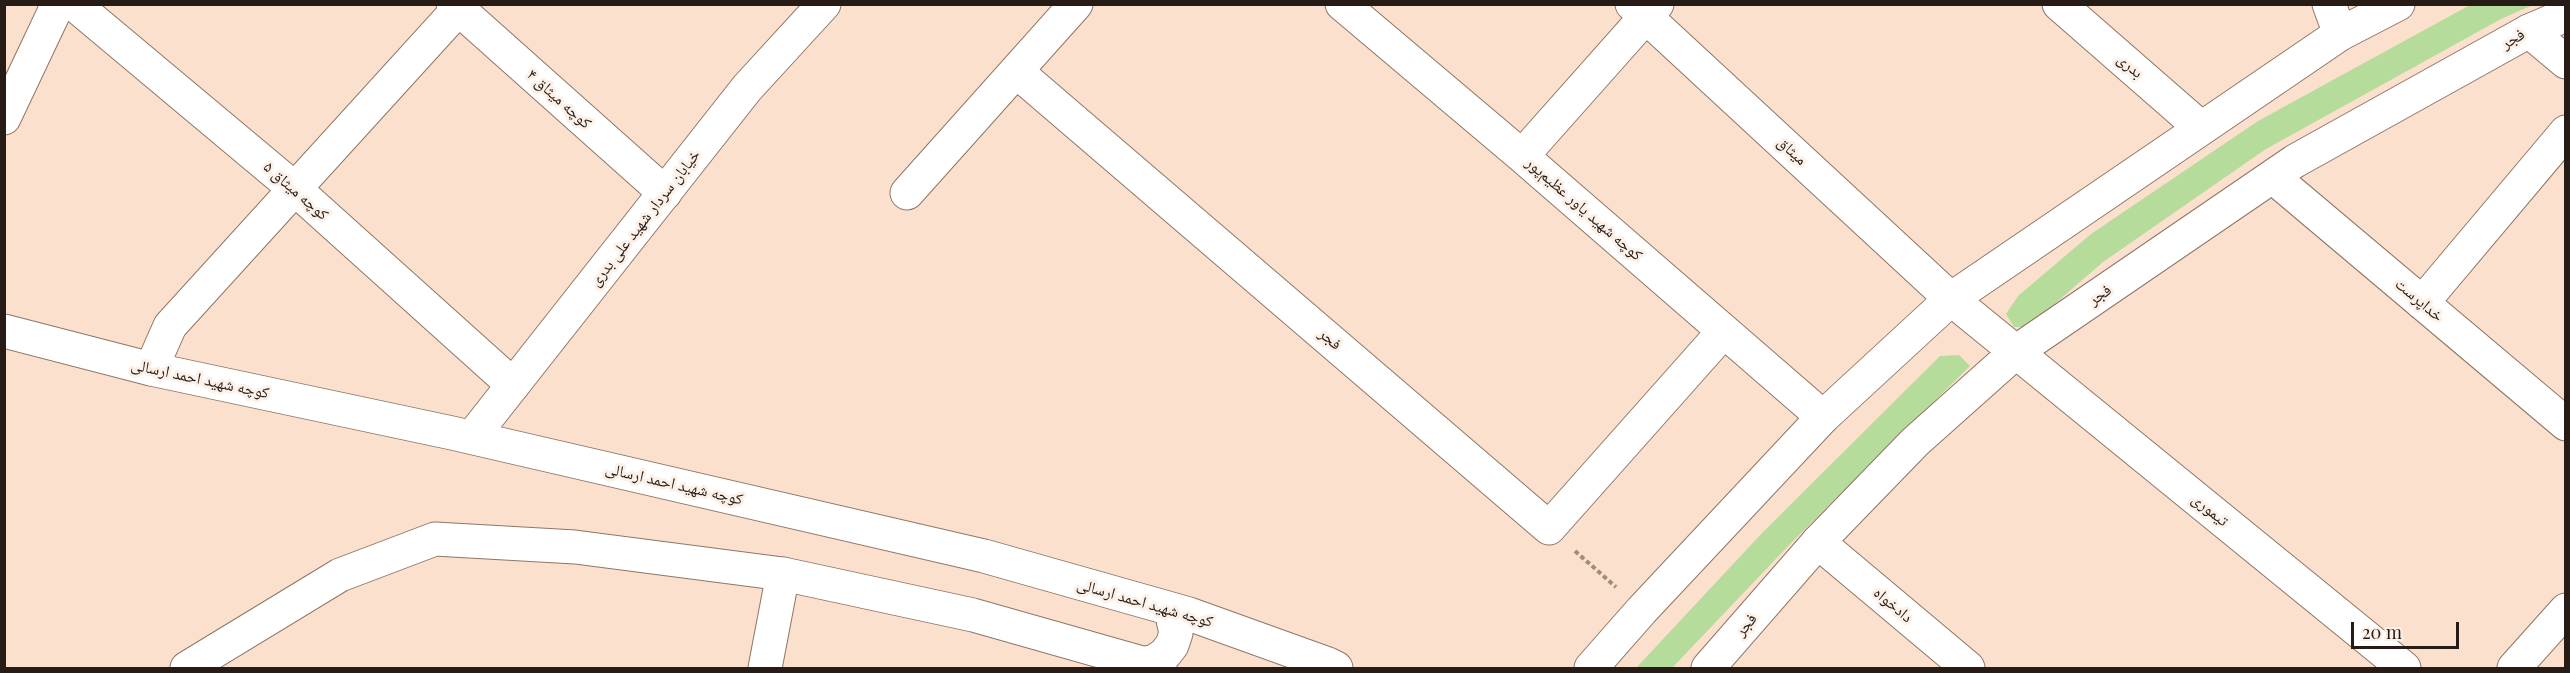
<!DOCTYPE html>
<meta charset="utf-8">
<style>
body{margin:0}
#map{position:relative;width:2570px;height:673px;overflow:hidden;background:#fbe0cd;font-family:"Playfair Display",serif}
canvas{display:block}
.frame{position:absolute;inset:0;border:6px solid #261c15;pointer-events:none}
.scale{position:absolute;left:2351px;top:622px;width:108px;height:27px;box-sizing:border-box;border:3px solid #261c15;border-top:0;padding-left:8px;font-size:18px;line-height:21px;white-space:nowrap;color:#261c15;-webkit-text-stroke:4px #fcf1e9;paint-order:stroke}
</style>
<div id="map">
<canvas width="2570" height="673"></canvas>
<div class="frame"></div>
<div class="scale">20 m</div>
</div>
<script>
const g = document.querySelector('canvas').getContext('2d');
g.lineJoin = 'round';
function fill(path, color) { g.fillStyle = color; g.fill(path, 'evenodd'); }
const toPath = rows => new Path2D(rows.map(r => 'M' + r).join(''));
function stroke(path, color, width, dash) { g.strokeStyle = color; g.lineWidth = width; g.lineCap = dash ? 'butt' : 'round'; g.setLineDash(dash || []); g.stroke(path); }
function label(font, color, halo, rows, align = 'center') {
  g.font = font + ' "Playfair Display","Noto Naskh Arabic",serif'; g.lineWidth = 6; g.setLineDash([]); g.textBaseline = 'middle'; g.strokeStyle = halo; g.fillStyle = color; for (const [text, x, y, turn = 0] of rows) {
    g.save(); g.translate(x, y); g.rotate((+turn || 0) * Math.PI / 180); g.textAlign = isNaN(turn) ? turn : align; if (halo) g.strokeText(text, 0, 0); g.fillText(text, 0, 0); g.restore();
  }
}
fill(toPath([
 [2470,5,2533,5,2501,19,2266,149,2103,262,2028,327,2014,327,2006,314,2018,296,2091,234,2258,121],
 [1959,355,1970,366,1792,542,1672,668,1636,668,1764,531,1940,356]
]), '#b6dc9c');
const street = toPath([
 [74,4,295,189,513,385],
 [453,4,665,193],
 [1342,4,1522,156,1823,417],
 [1632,4,1951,299,2404,668],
 [2059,4,2201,128],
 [2329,4,2340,34],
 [2529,31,2566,62],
 [1016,71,1549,528,1724,331],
 [1522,156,1657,4],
 [2273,177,2566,424],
 [907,193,1076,4],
 [2422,303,2566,132],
 [151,369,170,326,463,4],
 [1818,542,1968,668],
 [765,668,783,574],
 [2514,668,2566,610]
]);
const secondary = toPath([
 [4,118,58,4],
 [4,331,151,369,452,433,984,556,1189,614,1328,664,1336,668],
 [472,437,747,88,824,4],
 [1143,664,1155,661,1165,654,1172,645,1176,633,1171,611],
 [187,668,340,575,435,539,575,547,783,574,973,615,1160,668],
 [1591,668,1642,610,1823,417,1951,299,2340,34,2398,4],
 [1708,668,1818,542,1915,442,2017,351,2295,161,2529,31,2566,15]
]);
stroke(street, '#8f7666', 35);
stroke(secondary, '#8f7666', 35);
stroke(toPath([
 [1575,551,1616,587]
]), '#9f8c7e', 4, [4.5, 3]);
stroke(street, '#fff', 33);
stroke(secondary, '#fff', 33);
label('16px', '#261c15', '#fcf1e9', [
 ["فجر",2513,39,-29],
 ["بدری",2130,66,41],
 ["کوچه میثاق ۴",559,99,42],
 ["میثاق",1792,151,43],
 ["کوچه میثاق ۵",296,191,41],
 ["کوچه شهید یاور عظیم‌پور",1584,209,41],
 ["خیابان سردار شهید علی بدری",645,218,-52],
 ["فجر",2100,295,-34],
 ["خداپرست",2419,300,40],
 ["فجر",1330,339,40],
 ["کوچه شهید احمد ارسالی",200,379,12],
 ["کوچه شهید احمد ارسالی",674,484,13],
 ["تیموری",2210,510,39],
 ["کوچه شهید احمد ارسالی",1145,603,16],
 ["دادخواه",1893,605,40],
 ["فجر",1746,625,-49]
]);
</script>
